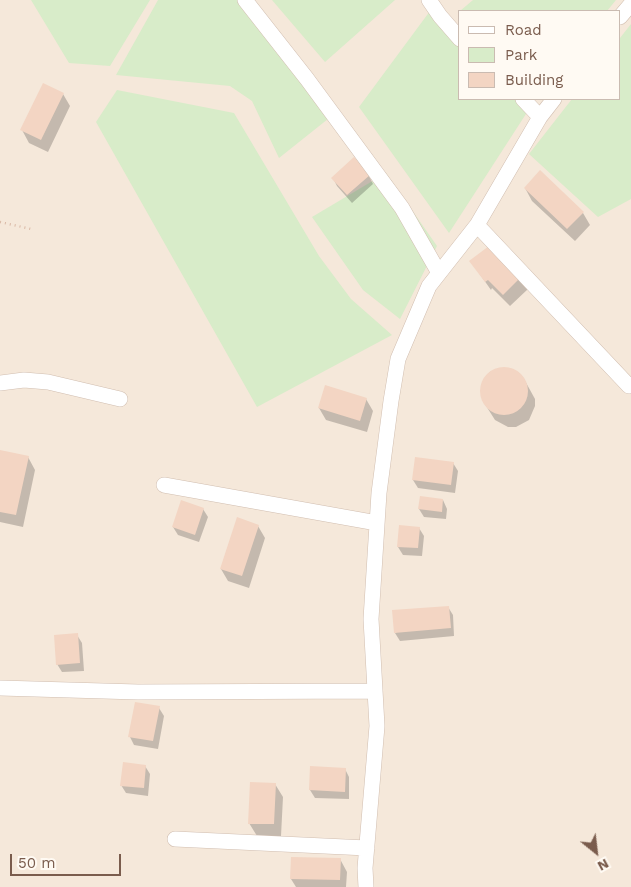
<!DOCTYPE html>
<style>
body{margin:0}
#map{position:relative;width:631px;height:887px;overflow:hidden;background:#fdf6ec;font-family:"Work Sans",sans-serif}
canvas{display:block}
.legend{position:absolute;left:458px;top:10px;width:162px;height:90px;box-sizing:border-box;background:#fffaf3;border:1px solid #cabbb1;margin:0;padding:6px 9px;list-style:none;font-size:15px;color:#7a5c4d}
.legend li{display:flex;align-items:center;gap:10px;height:25px}
.legend b{width:25px;border:1px solid #cabbb1}
.north{position:absolute;left:571px;top:827px;width:50px;height:50px;-webkit-text-stroke:4px #fffaf3;paint-order:stroke;rotate:151deg;font-size:14px;font-weight:700;line-height:20px;text-align:center;color:#7a5c4d}
.north::after{content:'';display:block;margin:auto;width:18px;height:22px;background:#7a5c4d;clip-path:polygon(50% 0,100% 100%,50% 72%,0 100%)}
.scale{position:absolute;left:10px;top:854px;width:111px;height:22px;box-sizing:border-box;border:2px solid #7a5c4d;border-top:0;padding-left:6px;font-size:15px;line-height:18px;white-space:nowrap;color:#7a5c4d;-webkit-text-stroke:4px #fffaf3;paint-order:stroke}
</style>
<div id="map">
<canvas width="631" height="887"></canvas>
<ul class="legend">
<li><b style="height:6px;background:#fff"></b>Road</li>
<li><b style="height:14px;background:#d8ecc9"></b>Park</li>
<li><b style="height:14px;background:#f3d5c3"></b>Building</li>
</ul>
<div class="north">N</div>
<div class="scale">50 m</div>
</div>
<script>
const g = document.querySelector('canvas').getContext('2d');
g.lineJoin = 'round';
function fill(path, color) { g.fillStyle = color; g.fill(path, 'evenodd'); }
const toPath = rows => new Path2D(rows.map(r => 'M' + r).join(''));
function stroke(path, color, width, dash) { g.strokeStyle = color; g.lineWidth = width; g.lineCap = dash ? 'butt' : 'round'; g.setLineDash(dash || []); g.stroke(path); }
fill(toPath([
 [0,0,631,0,631,887,0,887],
 [460,11,620,11,620,99,460,99]
]), '#f5e8da');
fill(toPath([
 [31,0,150,0,110,66,69,63],
 [158,0,250,0,338,111,279,158,252,101,230,86,116,75],
 [272,0,395,0,325,62],
 [473,0,616,0,607,11,460,11],
 [433,7,460,36,460,99,534,99,535,100,449,233,359,107],
 [631,24,631,199,598,217,529,154,572,99,620,99,620,38],
 [117,90,234,113,319,256,351,299,392,335,257,407,96,122],
 [386,173,437,246,400,319,363,290,312,217]
]), '#d8ecc9');
fill(toPath([
 [63,94,70,106,48,152,29,143,22,130],
 [369,176,373,184,352,203,337,186,333,178],
 [525,188,583,213,590,225,575,241,532,201],
 [494,244,528,289,510,306,492,288,491,290,479,273],
 [505,368,512,369,519,373,524,379,535,399,535,406,529,420,516,427,508,427,495,420,483,401,481,393,481,386,485,378,490,372,497,369],
 [366,399,373,411,367,432,326,420,319,408],
 [0,455,28,457,35,470,23,527,0,522],
 [453,463,458,471,455,493,418,488,413,480],
 [443,500,447,509,446,519,424,517,419,509],
 [203,509,208,517,199,542,178,535,173,527],
 [258,526,265,538,249,588,228,581,221,569],
 [419,528,424,536,422,556,403,555,398,547],
 [448,607,453,615,454,636,400,641,395,633],
 [77,635,82,643,84,671,62,672,57,664],
 [159,708,164,716,158,749,134,745,130,737],
 [145,766,150,774,148,796,126,793,121,785],
 [345,769,349,777,349,799,315,798,310,790],
 [275,784,283,797,281,836,257,836,249,823],
 [340,859,347,872,346,887,296,887,291,879]
]), '#0003');
fill(toPath([
 [43,83,64,93,41,140,20,130],
 [354,157,370,175,347,195,331,178],
 [540,170,584,212,567,229,524,188],
 [493,243,522,276,503,295,488,280,485,282,469,261],
 '480 391a24 24 0 1 1 48 0a24 24 0 1 1-48 0Z',
 [325,385,367,398,360,421,318,408],
 [0,450,29,456,16,515,0,512],
 [415,457,454,462,451,485,412,480],
 [420,496,443,499,442,512,418,509],
 [181,500,204,508,195,535,172,527],
 [237,517,259,525,242,576,220,569],
 [399,525,420,527,418,548,397,547],
 [449,606,451,628,394,633,392,610],
 [78,633,80,663,56,665,54,635],
 [135,702,160,706,153,741,128,737],
 [123,762,146,765,144,788,120,786],
 [310,766,346,768,345,792,309,790],
 [250,782,276,783,274,824,248,824],
 [291,857,341,858,340,880,290,879]
]), '#f3d5c3');
const street = toPath([
 [245,0,307,79,402,208,439,273],
 [429,0,440,16,460,39],
 [620,17,631,4],
 [523,99,540,117],
 [477,225,629,386],
 [0,383,24,380,48,382,120,399],
 [164,485,377,523],
 [0,688,138,692,374,691],
 [175,839,367,848],
 [366,887,365,868,377,726,371,619,379,493,391,401,398,359,429,286,477,225,540,117,554,99]
]);
stroke(street, '#d1beb0', 16);
stroke(toPath([
 [0,222,31,229]
]), '#d9b8a5', 2.5, [1, 4]);
stroke(street, '#fff', 15);
</script>
